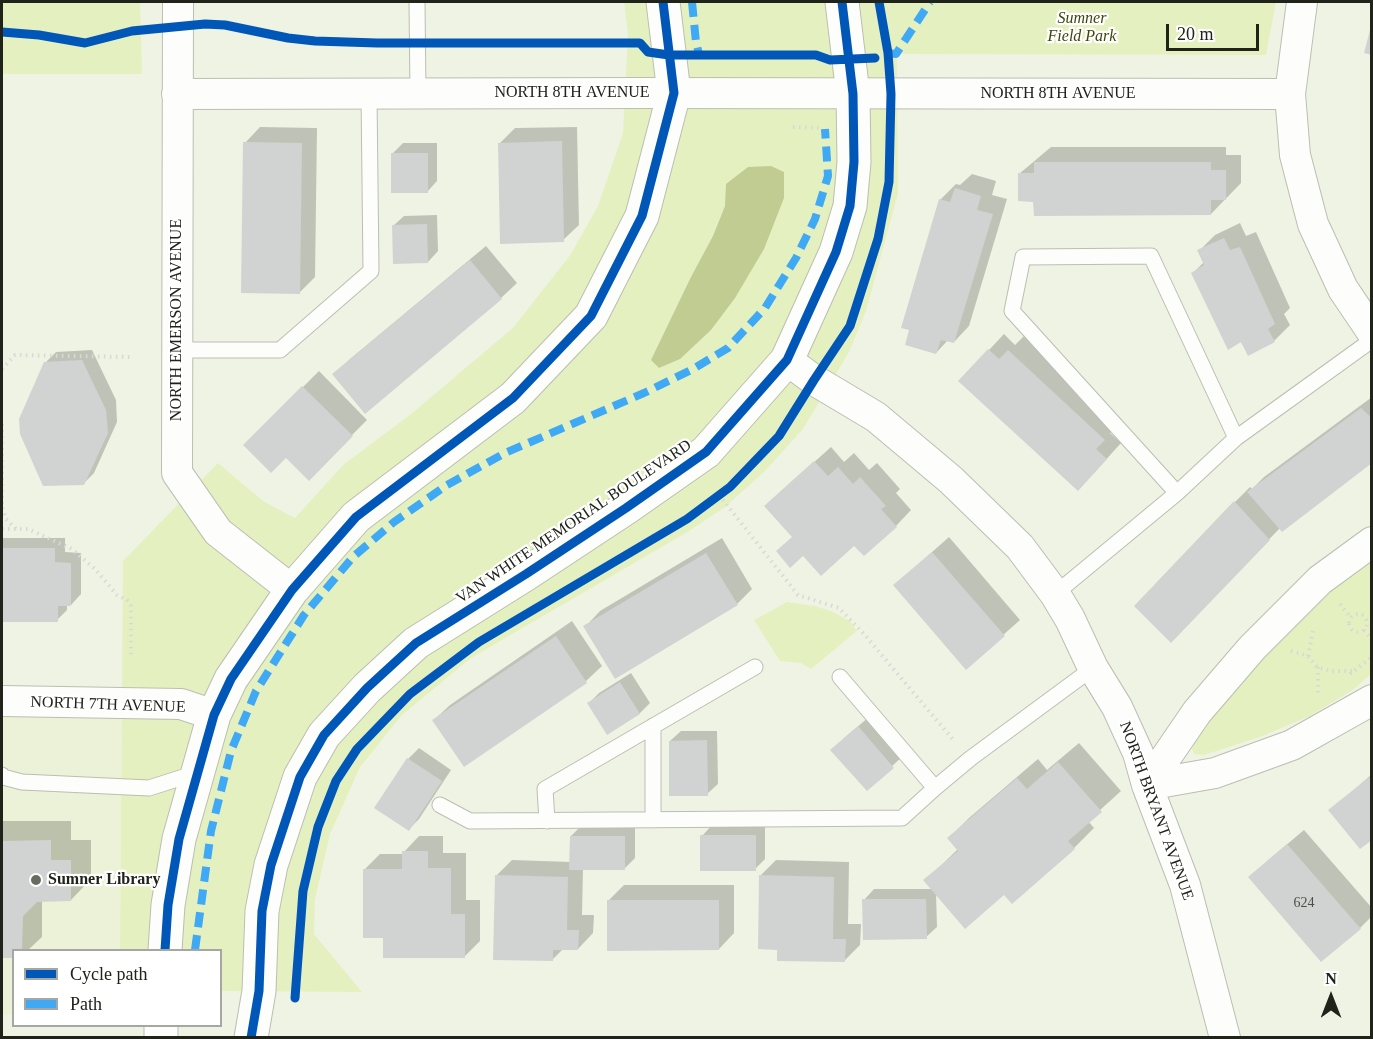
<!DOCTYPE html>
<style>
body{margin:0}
#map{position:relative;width:1373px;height:1039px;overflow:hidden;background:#eff3e4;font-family:"Times New Roman",serif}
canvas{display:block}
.frame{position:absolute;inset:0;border:3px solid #202319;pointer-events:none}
.legend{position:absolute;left:12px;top:949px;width:210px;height:78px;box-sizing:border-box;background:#fff;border:2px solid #a6a7a3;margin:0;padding:8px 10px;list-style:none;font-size:18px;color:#202319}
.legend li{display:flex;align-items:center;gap:12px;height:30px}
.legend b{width:30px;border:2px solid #a6a7a3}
.north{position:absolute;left:1301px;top:967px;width:60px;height:60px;-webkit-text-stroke:4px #fff;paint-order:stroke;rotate:0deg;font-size:16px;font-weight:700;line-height:24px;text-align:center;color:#202319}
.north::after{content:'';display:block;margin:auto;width:21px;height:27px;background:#202319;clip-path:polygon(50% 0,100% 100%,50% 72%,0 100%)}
.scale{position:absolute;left:1166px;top:24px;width:93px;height:27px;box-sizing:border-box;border:3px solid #202319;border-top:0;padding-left:8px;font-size:18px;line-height:21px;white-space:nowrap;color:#202319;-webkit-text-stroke:4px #fff;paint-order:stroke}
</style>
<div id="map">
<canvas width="1373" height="1039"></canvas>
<div class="frame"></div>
<ul class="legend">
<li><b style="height:8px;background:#0057b8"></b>Cycle path</li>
<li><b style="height:8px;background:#3fa9f5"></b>Path</li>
</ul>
<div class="north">N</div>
<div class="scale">20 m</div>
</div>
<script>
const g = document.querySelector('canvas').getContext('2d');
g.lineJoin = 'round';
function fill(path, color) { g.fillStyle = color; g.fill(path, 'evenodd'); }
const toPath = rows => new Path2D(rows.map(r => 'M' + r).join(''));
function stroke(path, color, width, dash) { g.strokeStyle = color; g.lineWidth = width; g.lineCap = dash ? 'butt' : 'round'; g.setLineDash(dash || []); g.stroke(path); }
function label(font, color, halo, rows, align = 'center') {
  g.font = font + ' "Times New Roman",serif'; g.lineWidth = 4.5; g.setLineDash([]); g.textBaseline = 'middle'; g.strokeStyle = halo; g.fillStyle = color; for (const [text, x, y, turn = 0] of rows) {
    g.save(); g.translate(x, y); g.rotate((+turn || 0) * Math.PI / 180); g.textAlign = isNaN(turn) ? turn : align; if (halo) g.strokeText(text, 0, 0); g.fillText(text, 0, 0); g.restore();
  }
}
fill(toPath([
 [2,716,122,717,120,950,14,950,13,1015,2,1015]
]), '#ecf2d8');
fill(toPath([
 [2,2,140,2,142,74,2,74],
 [624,2,887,2,889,11,888,2,1276,2,1266,55,897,54,898,193,866,311,849,352,803,429,765,471,725,507,689,531,471,658,402,715,360,767,330,834,315,899,314,934,362,992,221,991,220,950,120,950,123,561,218,463,263,501,295,518,343,465,411,414,513,328,571,254,598,206,623,133,628,34],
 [1371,558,1371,674,1354,689,1310,716,1260,737,1204,755,1194,754,1192,749,1193,745,1235,684,1290,623],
 [787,602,815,606,831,611,850,621,857,631,811,669,801,663,780,661,754,620]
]), '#e5f0c0');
fill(toPath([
 [771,166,784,172,784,198,764,249,735,298,711,330,680,359,659,368,651,360,691,277,713,236,725,206,726,184,748,167]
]), '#c0cc92');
fill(toPath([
 [260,127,317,128,315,277,300,292,245,143],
 [577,127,579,225,563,240,500,143,515,128],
 [403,143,437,143,437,181,427,192,393,153],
 [1051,147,1226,147,1226,155,1241,155,1241,183,1211,214,1035,200,1019,174],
 [972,174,996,181,992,195,1007,199,969,326,954,342,948,340,936,353,911,329,940,200,956,184,960,185],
 [437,215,438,251,428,262,393,226,404,216],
 [1240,223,1246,236,1256,232,1290,308,1284,314,1290,325,1274,341,1249,354,1193,273,1204,262,1199,251,1215,235],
 [486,246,517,283,501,298,334,375,350,359],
 [1004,334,1015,345,1024,336,1119,423,1110,433,1121,443,1093,474,989,350],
 [92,350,116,400,117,422,94,473,83,484,46,362,56,352],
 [319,371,367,420,309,478,286,456,245,445],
 [1372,397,1372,461,1280,528,1171,641,1235,502,1250,487,1252,489,1264,477],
 [831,447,844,462,854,453,869,470,877,463,900,489,896,493,911,510,896,526,855,543,793,536,782,491],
 [949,537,1020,620,966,668,895,585],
 [2,538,65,538,65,552,81,553,81,594,71,605,67,605,67,610,57,620,2,620],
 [722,538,752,589,737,604,585,627,600,611],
 [572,621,602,666,586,681,465,765,434,720,450,705],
 [631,673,650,703,640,713,607,733,589,703,599,693],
 [869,717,903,756,867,789,843,739],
 [681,731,717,731,718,784,707,794,670,741],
 [1079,743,1121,791,1088,821,1094,828,1074,848,1005,893,936,893,937,927,926,937,864,900,874,889,932,889,925,881,958,849,949,838,969,818,1038,759,1047,770],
 [419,748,451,770,419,819,409,829,376,808,408,759],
 [1372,774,1372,838,1330,811],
 [2,811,3,821,71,821,71,840,91,840,91,879,71,900,42,900,42,937,28,950,14,950,14,957,2,957],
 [712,825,765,825,765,859,755,869,702,836],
 [581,826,635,826,635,858,624,869,583,868,582,915,594,915,593,933,578,949,564,948,552,960,496,876,512,860,571,862,571,836],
 [1304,830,1372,908,1372,916,1360,928,1266,862],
 [419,836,443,836,443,853,466,853,466,900,480,900,480,941,464,957,385,937,364,870,380,854,404,854,404,852],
 [776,860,849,862,848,924,861,924,860,945,844,961,778,948,760,876],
 [624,885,734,885,734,933,719,949,608,901]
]), '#0003');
fill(toPath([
 [1371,26,1372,27,1372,55,1364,53],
 [562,141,564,242,500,244,498,143],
 [243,142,302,143,300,294,241,293],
 [391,153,428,153,428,193,391,193],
 [1034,162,1211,162,1211,170,1226,170,1226,200,1211,200,1211,215,1034,216,1033,202,1018,201,1018,173,1034,173],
 [955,188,981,196,977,210,993,214,954,343,941,340,936,354,905,345,909,330,901,328,939,199,950,202],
 [427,224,428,263,393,264,392,225],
 [1224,238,1230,250,1240,247,1275,324,1268,329,1275,342,1248,356,1241,342,1228,350,1191,273,1204,265,1197,250],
 [470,260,502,299,365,414,332,374],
 [988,349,999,359,1008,350,1105,440,1096,449,1107,459,1078,491,958,381],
 [82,360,106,410,108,433,84,485,43,486,20,434,19,419,44,362],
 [302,386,353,436,309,481,286,458,271,473,243,445],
 [1361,408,1372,418,1372,463,1282,532,1247,492],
 [814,461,828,476,838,467,853,484,860,477,886,506,881,509,897,527,864,556,854,546,821,576,803,556,790,568,776,551,792,537,764,506],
 [1234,501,1270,540,1171,643,1134,606],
 [2,548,55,548,55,562,71,563,71,606,58,606,58,622,2,622],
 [932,552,1005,636,966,670,893,585],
 [706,553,738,605,615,679,583,626],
 [556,636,587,683,464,767,432,720],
 [620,682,640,714,607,735,587,703],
 [858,726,894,768,867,791,830,750],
 [707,740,708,796,669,796,669,741],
 [407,758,442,781,409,831,374,808],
 [1058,762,1102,812,1068,841,1075,849,1012,904,1004,895,965,929,923,880,958,851,947,838,1017,778,1027,789],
 [1372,775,1372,840,1360,849,1328,810],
 [700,835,756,835,756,871,700,871],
 [570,836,625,836,625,870,569,870],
 [51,840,51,860,71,860,71,901,37,902,23,916,22,950,14,950,14,958,2,958,2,841],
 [1287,844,1361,929,1321,962,1248,877],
 [402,851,428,851,428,868,451,868,451,914,465,914,465,958,383,958,383,938,363,938,363,869,402,869],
 [495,875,568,877,567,930,579,930,578,950,553,950,553,961,493,960],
 [759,875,834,877,833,939,846,939,845,962,777,961,777,950,758,949],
 [862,899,926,899,927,939,863,940],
 [607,900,719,900,719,950,607,951]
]), '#d0d3d1');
const service = toPath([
 [417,2,418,93],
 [177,350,280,350,371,271,369,94],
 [1177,493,1236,438],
 [1055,594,1177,493,1012,311,1023,257,1151,256,1236,438,1372,340],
 [653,726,653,820],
 [2,775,3,777,22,782,149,788,196,773],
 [935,788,971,758,1093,668],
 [440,805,470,821,902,818,935,788,840,677],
 [547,821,545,789,755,667]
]);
const minor = toPath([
 [178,2,177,473,218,532,292,590],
 [1302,2,1290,94,1295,155,1313,224,1343,289,1372,332],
 [177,94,642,93,1290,94],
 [787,360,814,380,876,417,951,480,1020,547,1055,594,1070,619,1093,668,1117,707,1138,753,1147,785,1185,885,1225,1038],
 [2,701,181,704,214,715],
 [1147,785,1197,712,1252,648,1320,580,1372,542],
 [1147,785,1215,773,1292,745,1372,700]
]);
const tertiary = toPath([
 [165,950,168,905,179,839,214,715,231,679,292,590,356,517,513,398,591,316,642,216,674,93,663,2],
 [161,1038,161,1026],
 [251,1038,259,991,262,911,271,865,300,777,324,735,367,688,416,643,526,574,626,508,706,452,787,360,836,252,850,206,854,162,853,94,842,2]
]);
stroke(service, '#bbbeb2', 17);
stroke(minor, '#bbbeb2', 32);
stroke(tertiary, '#bbbeb2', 35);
stroke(toPath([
 [793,127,821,128],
 [2,369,15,355,131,357],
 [2,424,2,507,6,519,16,529],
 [719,495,798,595,839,608,864,634,955,742],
 [2,529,28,529,72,549,95,569,117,595,127,600,131,606,131,657],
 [1340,604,1351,618],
 '1349 623a9 9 0 1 1 18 0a9 9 0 1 1-18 0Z',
 [1364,630,1372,640],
 [1291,651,1308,656,1317,667,1331,671,1352,671],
 [1308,656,1313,631],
 [1318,667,1318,695],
 [1350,674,1372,657]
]), '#d7d9d4', 4, [1.5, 4.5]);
stroke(service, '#fdfdfb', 15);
stroke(minor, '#fdfdfb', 30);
stroke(tertiary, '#fdfdfb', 33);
stroke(toPath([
 [692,2,696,42,699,54],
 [888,53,896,54,930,2],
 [195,950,211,831,231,751,256,691,304,615,353,557,394,522,447,485,505,453,644,393,693,369,728,348,765,308,796,258,815,219,828,176,825,129]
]), '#3fa9f5', 8, [15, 8]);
stroke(toPath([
 [2,32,39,35,85,43,132,31,205,24,225,25,288,38,315,41,377,43,640,43,648,52,669,55,816,55,830,60,875,58],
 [165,950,168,905,179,839,214,715,231,679,292,590,356,517,513,398,591,316,642,216,674,93,663,2],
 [295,998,303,891,318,827,336,781,357,749,410,694,479,642,687,519,730,487,779,436,814,380,850,326,878,239,889,182,891,94,888,53,879,2],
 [251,1038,259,991,262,911,271,865,300,777,324,735,367,688,416,643,526,574,626,508,706,452,787,360,836,252,850,206,854,162,853,94,842,2]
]), '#0057b8', 9);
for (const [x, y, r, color] of [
 [36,880,6,"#686c60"]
]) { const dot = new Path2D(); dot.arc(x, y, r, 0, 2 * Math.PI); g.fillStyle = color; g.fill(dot); stroke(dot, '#fff', 2); }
label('14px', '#4c4f47', null, [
 ["624",1304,903]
]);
label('italic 16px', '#3d460b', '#fff', [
 ["Sumner",1082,19],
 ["Field Park",1082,37]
]);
label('16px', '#202319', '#fff', [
 ["NORTH 8TH AVENUE",572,93],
 ["NORTH 8TH AVENUE",1058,94],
 ["NORTH EMERSON AVENUE",177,320,-90],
 ["VAN WHITE MEMORIAL BOULEVARD",574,522,-34],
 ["NORTH 7TH AVENUE",108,705,2],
 ["NORTH BRYANT AVENUE",1156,811,70]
]);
label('bold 16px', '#202319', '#fff', [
 ["Sumner Library",48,880]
], 'left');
</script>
